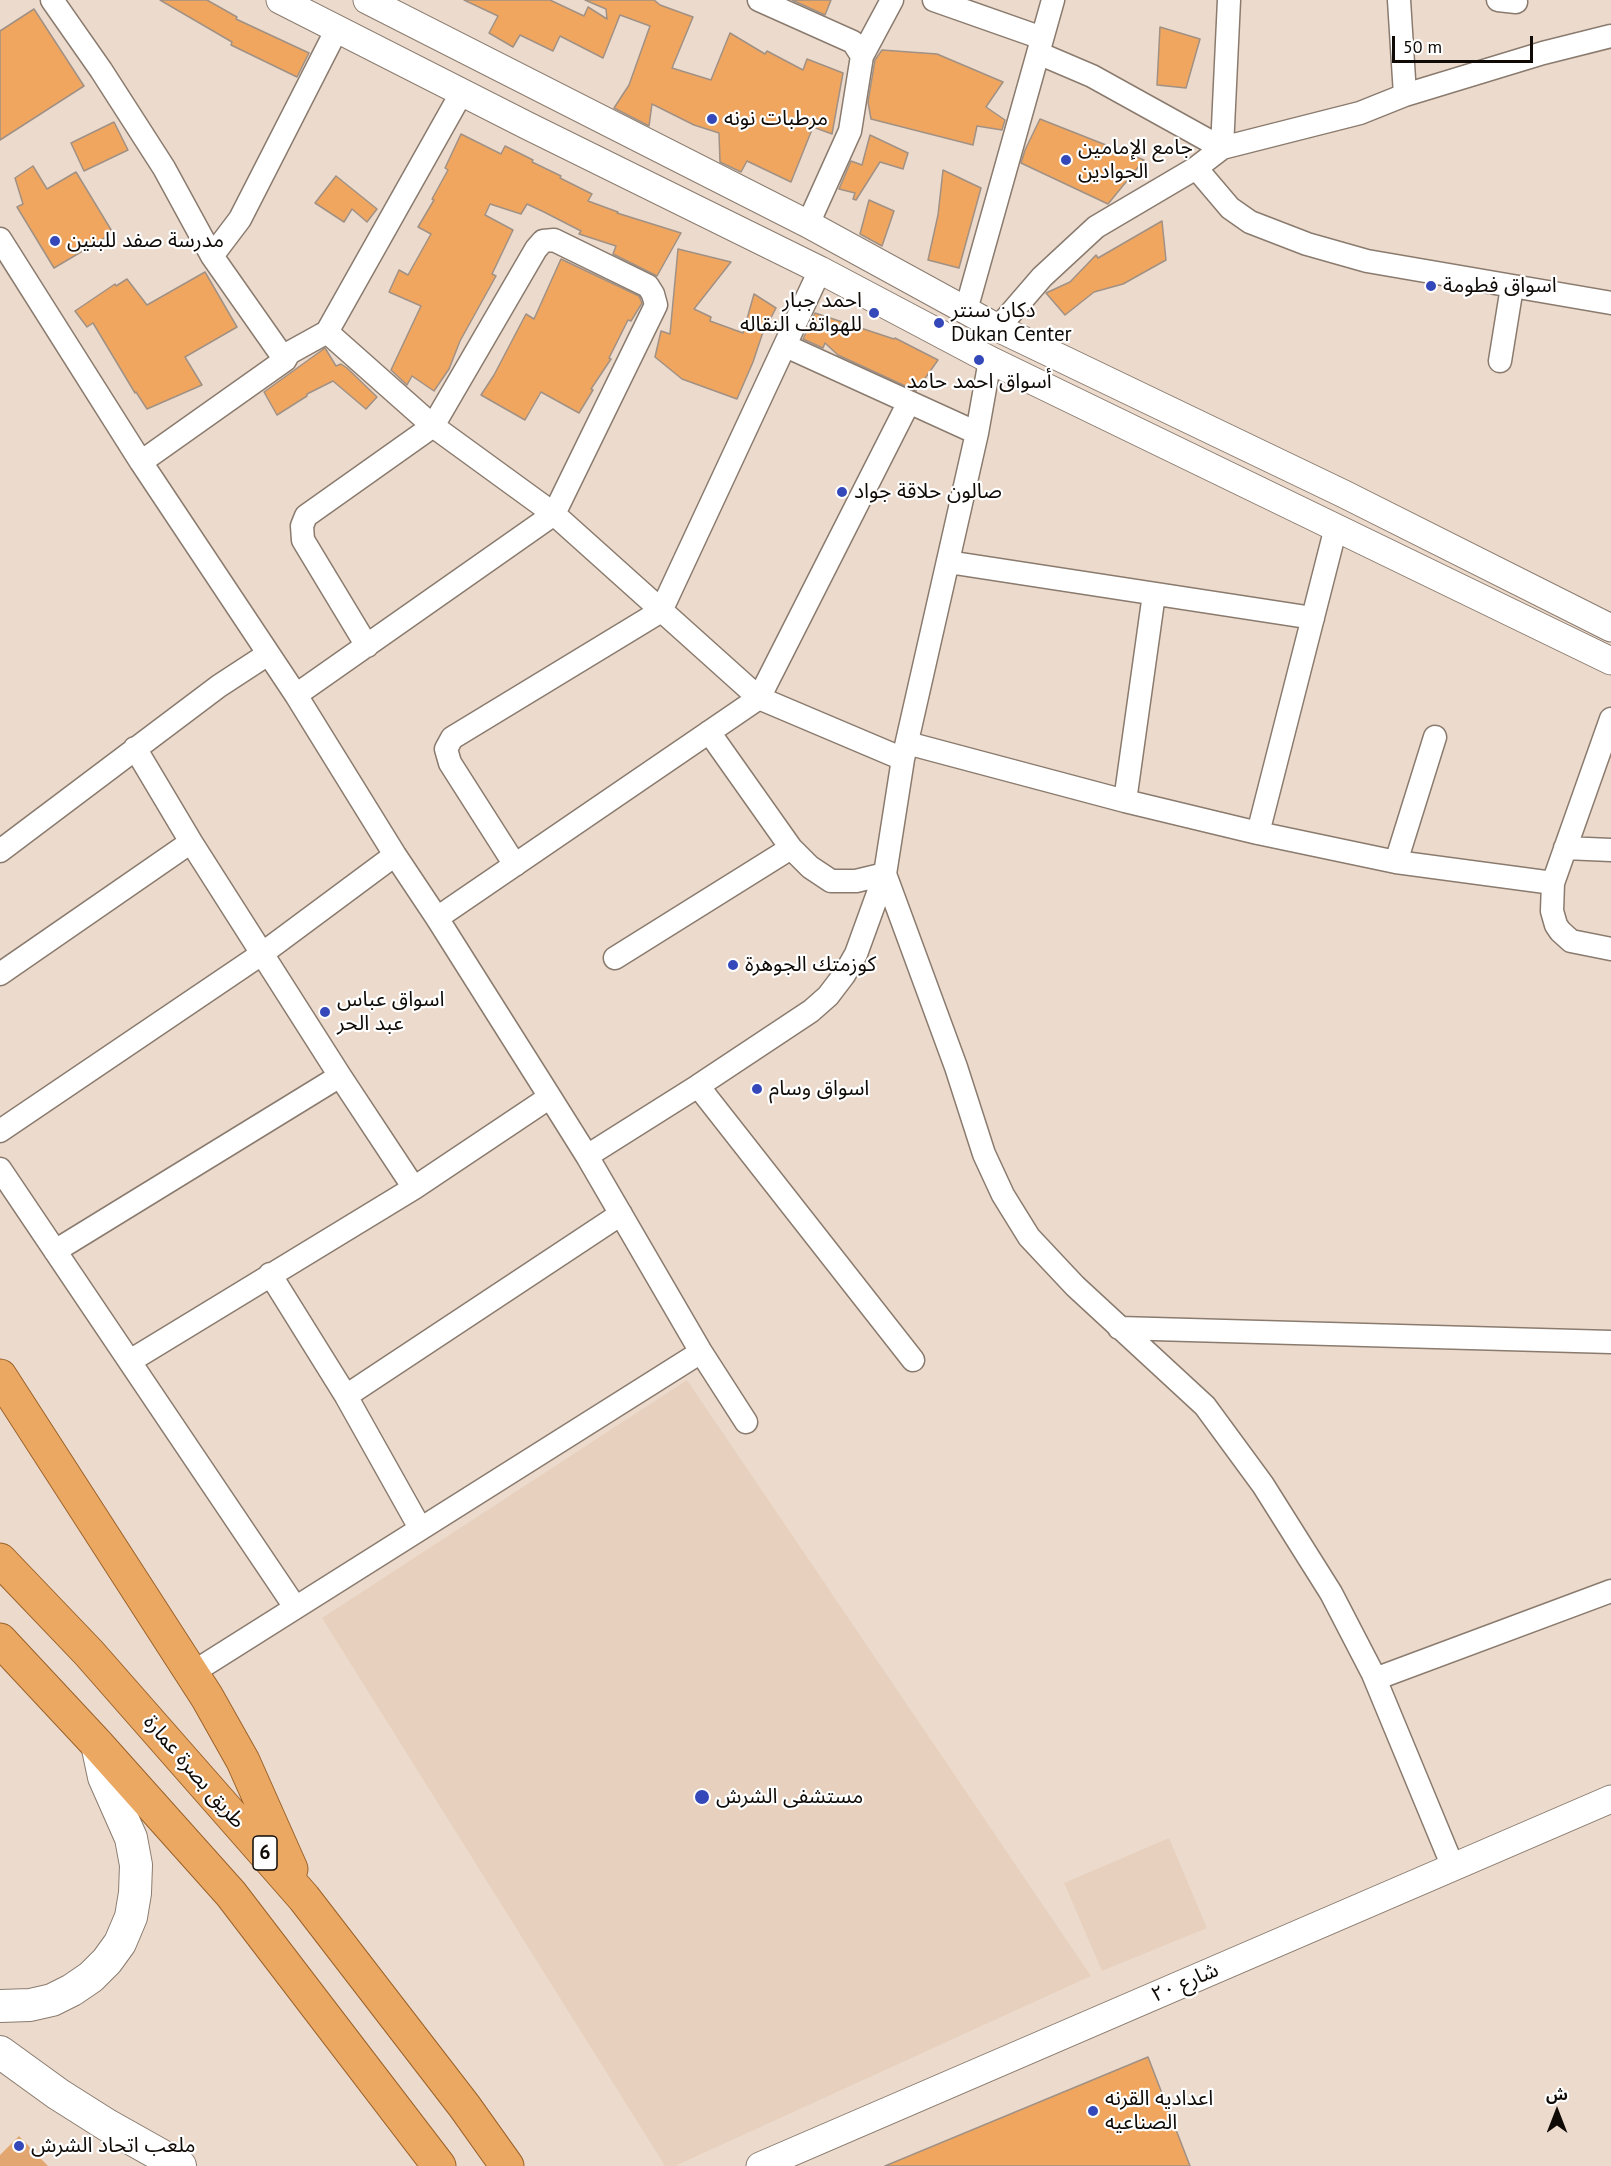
<!DOCTYPE html>
<meta charset="utf-8">
<style>
body{margin:0}
#map{position:relative;width:1611px;height:2166px;overflow:hidden;background:#ecdbcd;font-family:"PT Sans","Noto Sans Arabic",sans-serif}
canvas{display:block}
.north{position:absolute;left:1527px;top:2082px;width:60px;height:60px;-webkit-text-stroke:4px #fff;paint-order:stroke;rotate:0deg;font-size:16px;font-weight:700;line-height:24px;text-align:center;color:#0f0a06}
.north::after{content:'';display:block;margin:auto;width:21px;height:27px;background:#0f0a06;clip-path:polygon(50% 0,100% 100%,50% 72%,0 100%)}
.scale{position:absolute;left:1392px;top:36px;width:141px;height:27px;box-sizing:border-box;border:3px solid #0f0a06;border-top:0;padding-left:8px;font-size:18px;line-height:21px;white-space:nowrap;color:#0f0a06;-webkit-text-stroke:4px #fff;paint-order:stroke}
</style>
<div id="map">
<canvas width="1611" height="2166"></canvas>
<div class="north">ش</div>
<div class="scale">50 m</div>
</div>
<script>
const g = document.querySelector('canvas').getContext('2d');
g.lineJoin = 'round';
function fill(path, color) { g.fillStyle = color; g.fill(path, 'evenodd'); }
const toPath = rows => new Path2D(rows.map(r => 'M' + r).join(''));
function stroke(path, color, width, dash) { g.strokeStyle = color; g.lineWidth = width; g.lineCap = dash ? 'butt' : 'round'; g.setLineDash(dash || []); g.stroke(path); }
function label(font, color, halo, rows, align = 'center') {
  g.font = font + ' "PT Sans","Noto Sans Arabic",sans-serif'; g.lineWidth = 4.5; g.setLineDash([]); g.textBaseline = 'middle'; g.strokeStyle = halo; g.fillStyle = color; for (const [text, x, y, turn = 0] of rows) {
    g.save(); g.translate(x, y); g.rotate((+turn || 0) * Math.PI / 180); g.textAlign = isNaN(turn) ? turn : align; if (halo) g.strokeText(text, 0, 0); g.fillText(text, 0, 0); g.restore();
  }
}
fill(toPath([
 [687,1380,1091,1976,675,2166,665,2166,322,1618],
 [1169,1838,1207,1928,1102,1971,1064,1883]
]), '#e7d0bd');
fill(toPath([
 [19,2136,48,2166,0,2166,0,2155]
]), '#e2a671');
const building = toPath([
 [160,0,207,0,237,17,236,19,309,53,297,77,231,45,232,42,160,0],
 [464,0,550,0,584,16,588,7,607,19,606,9,585,0,654,0,660,5,693,17,672,68,711,80,730,33,765,54,767,51,803,70,807,59,843,73,832,134,813,127,791,182,747,161,741,172,720,162,719,133,694,125,652,104,649,126,614,108,629,85,650,26,620,15,603,58,560,36,553,51,520,35,513,47,489,33,498,16,464,0],
 [792,0,831,0,825,15,792,0],
 [34,9,84,86,0,140,0,31,34,9],
 [1160,27,1200,39,1186,88,1157,85,1160,27],
 [882,50,937,54,1003,82,986,107,1005,120,1002,130,977,126,973,145,871,119,868,102,875,60,882,50],
 [1040,119,1144,160,1108,204,1021,163,1025,150,1040,119],
 [114,122,128,150,84,171,71,143,114,122],
 [461,134,501,154,505,146,533,160,532,162,561,176,560,178,592,194,588,201,618,212,617,213,681,233,657,276,613,254,616,246,579,234,581,231,544,212,527,204,521,214,490,204,485,215,513,230,492,274,496,276,460,341,449,369,434,391,412,376,407,385,391,370,421,306,389,292,399,270,408,275,431,234,418,227,434,200,432,199,448,170,445,168,461,134],
 [870,135,908,153,903,169,880,162,856,200,853,199,855,193,839,189,851,161,862,165,870,135],
 [33,166,47,189,76,172,113,233,54,268,17,207,23,204,15,178,33,166],
 [943,170,981,188,959,268,928,260,938,215,943,170],
 [336,176,377,209,367,222,352,209,344,222,315,203,336,176],
 [869,200,894,211,882,246,860,234,869,200],
 [1162,221,1166,260,1123,284,1094,292,1065,315,1046,293,1070,282,1096,255,1098,258,1162,221],
 [678,249,731,262,694,309,711,317,710,321,743,333,754,294,776,308,762,335,753,362,737,399,682,379,655,357,661,331,670,334,678,249],
 [561,259,639,296,642,303,631,321,628,320,609,358,611,359,591,389,593,390,579,413,541,392,525,420,481,395,494,375,526,314,534,319,561,259],
 [205,272,237,327,185,357,202,385,147,409,136,392,135,393,93,323,87,327,75,311,115,284,116,286,127,279,147,305,205,272],
 [815,313,894,339,895,338,938,360,916,391,838,355,825,343,823,348,803,339,815,313],
 [325,348,336,366,341,364,347,368,377,397,366,409,333,381,307,394,307,396,277,415,264,392,325,348],
 [1148,2057,1190,2166,885,2166,1148,2057]
]);
fill(building, '#f1a660');
stroke(building, '#a09184', 1.5);
const minor = toPath([
 [52,0,101,70,164,168,212,256,285,360],
 [759,0,853,42,862,56,850,131,808,224],
 [934,0,1042,38],
 [1399,0,1405,95],
 [1498,0,1516,2],
 [1038,53,1092,76,1222,148,1229,0],
 [862,56,892,0],
 [1196,168,1230,208,1250,222,1307,244,1367,261,1611,303],
 [0,239,141,462,296,695,395,855,437,918,550,1097,587,1156,701,1352,746,1422],
 [212,256,240,219,337,29],
 [966,310,1053,0],
 [998,328,1042,277,1096,227,1196,168,1222,148,1360,113,1405,95,1543,53,1611,36],
 [327,332,433,426,554,514,759,698,903,759],
 [786,346,977,433],
 [1500,361,1512,287],
 [141,462,285,360,289,353,327,332,462,92],
 [948,562,1313,618],
 [296,695,554,514,656,305,653,294,648,286,554,240,543,241,536,249,433,426,306,516,302,526,303,540,367,646],
 [1611,719,1553,883,1552,911,1556,925,1560,931,1571,941,1611,949],
 [709,732,791,848,810,867,831,881,856,881,885,874,956,1067,984,1154,1003,1195,1029,1237,1075,1286,1205,1406,1263,1485,1331,1593,1373,1674,1453,1867],
 [907,743,1125,801,1258,833,1396,862,1553,883],
 [135,748,191,842,340,1076,414,1188],
 [1125,801,1154,594],
 [1258,833,1336,527],
 [1565,848,1611,850],
 [0,851,219,686,268,654],
 [1396,862,1435,737],
 [515,865,450,763,446,749,452,738,661,611,820,270],
 [437,918,759,698,909,402],
 [615,958,791,848],
 [0,974,191,842],
 [698,1086,913,1360],
 [0,1131,263,953,395,855],
 [587,1156,698,1086,811,1011,828,996,844,975,856,954,885,874,903,759,977,433,990,360],
 [0,1169,295,1607],
 [55,1251,340,1076],
 [270,1274,346,1396,420,1528],
 [1119,1328,1611,1342],
 [130,1361,414,1188,550,1097],
 [346,1396,621,1214],
 [192,1673,701,1352],
 [1375,1679,1611,1591]
]);
const tertiary = toPath([
 [280,0,528,126,820,270,990,360,1611,661],
 [367,0,808,224,998,328,1344,494,1611,628],
 [760,2166,1611,1799]
]);
const secondary = toPath([
 [0,2006,30,2005,52,2000,72,1990,91,1977,107,1961,120,1943,131,1917,135,1893,136,1865,131,1838,104,1777,97,1744],
 [0,2052,58,2094,107,2125,180,2166]
]);
const trunk = toPath([
 [0,1376,207,1697,243,1761,291,1869],
 [0,1560,89,1653,304,1898,465,2107,507,2166],
 [0,1640,97,1744,231,1894,439,2166]
]);
stroke(minor, '#8a7b6e', 25);
stroke(tertiary, '#8a7b6e', 29);
stroke(secondary, '#8a7b6e', 34);
stroke(trunk, '#9b6229', 35);
stroke(minor, '#fff', 22);
stroke(tertiary, '#fff', 27);
stroke(secondary, '#fff', 32);
stroke(trunk, '#eba863', 33);
for (const [x, y, r, color] of [
 [712,119,6,"#3448ba"],
 [1066,160,6,"#3448ba"],
 [55,241,6,"#3448ba"],
 [1431,286,6,"#3448ba"],
 [874,313,6,"#3448ba"],
 [939,323,6,"#3448ba"],
 [979,360,6,"#3448ba"],
 [842,492,6,"#3448ba"],
 [733,965,6,"#3448ba"],
 [325,1012,6,"#3448ba"],
 [757,1089,6,"#3448ba"],
 [702,1797,8,"#3448ba"],
 [1093,2111,6,"#3448ba"],
 [19,2146,6,"#3448ba"]
]) { const dot = new Path2D(); dot.arc(x, y, r, 0, 2 * Math.PI); g.fillStyle = color; g.fill(dot); stroke(dot, '#fff', 2); }
for (const [x, y, w] of [
 [265,1853,24]
]) { const box = new Path2D(); box.roundRect(x - w / 2, y - 17, w, 34, 4.5); g.fillStyle = '#fff'; g.fill(box); stroke(box, '#0f0a06', 1.5); }
label('bold 20px', '#0f0a06', null, [
 ["6",265,1853]
]);
label('21px', '#0f0a06', '#fff', [
 ["مرطبات نونه",724,119],
 ["جامع الإمامين",1078,148],
 ["الجوادين",1078,172],
 ["مدرسة صفد للبنين",67,241],
 ["اسواق فطومة",1443,286],
 ["احمد جبار",862,301,"right"],
 ["للهواتف النقاله",862,325,"right"],
 ["دكان سنتر",951,311],
 ["Dukan Center",951,335],
 ["أسواق احمد حامد",979,382,"center"],
 ["صالون حلاقة جواد",854,492],
 ["كوزمتك الجوهرة",745,965],
 ["اسواق عباس",337,1000],
 ["عبد الحر",337,1024],
 ["اسواق وسام",769,1089],
 ["مستشفى الشرش",716,1797],
 ["اعداديه القرنه",1105,2099],
 ["الصناعيه",1105,2123],
 ["ملعب اتحاد الشرش",31,2146]
], 'left');
label('21px', '#0f0a06', '#fff', [
 ["طريق بصرة عمارة",194,1772,49],
 ["شارع ٢٠",1185,1983,-23]
]);
</script>
